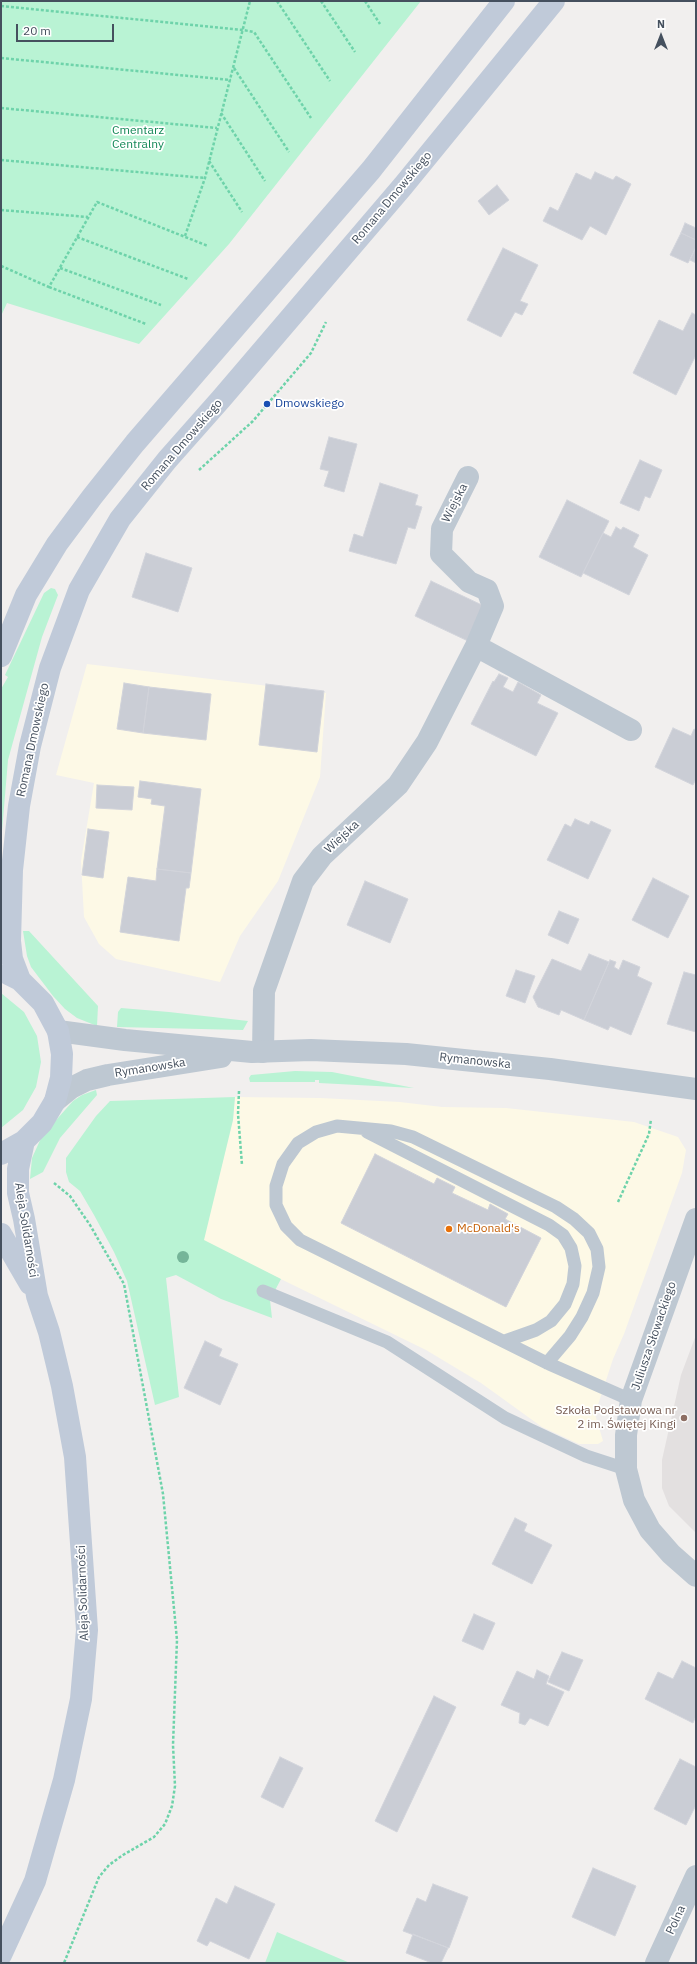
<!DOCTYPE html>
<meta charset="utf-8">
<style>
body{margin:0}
#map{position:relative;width:697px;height:1964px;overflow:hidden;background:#f1efee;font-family:"IBM Plex Sans",sans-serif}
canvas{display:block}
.frame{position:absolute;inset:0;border:2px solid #45505e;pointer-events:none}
.north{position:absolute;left:641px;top:16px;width:40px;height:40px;-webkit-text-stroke:3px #fff;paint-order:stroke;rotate:0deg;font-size:11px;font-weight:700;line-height:16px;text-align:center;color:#45505e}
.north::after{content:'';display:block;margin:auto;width:14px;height:18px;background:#45505e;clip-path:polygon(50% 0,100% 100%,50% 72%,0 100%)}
.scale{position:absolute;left:16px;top:24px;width:98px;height:18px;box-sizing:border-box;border:2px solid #45505e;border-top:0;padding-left:5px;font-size:12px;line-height:14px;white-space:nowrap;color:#45505e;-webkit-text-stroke:3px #fff;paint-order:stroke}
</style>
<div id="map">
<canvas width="697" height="1964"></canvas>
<div class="frame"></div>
<div class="north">N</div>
<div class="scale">20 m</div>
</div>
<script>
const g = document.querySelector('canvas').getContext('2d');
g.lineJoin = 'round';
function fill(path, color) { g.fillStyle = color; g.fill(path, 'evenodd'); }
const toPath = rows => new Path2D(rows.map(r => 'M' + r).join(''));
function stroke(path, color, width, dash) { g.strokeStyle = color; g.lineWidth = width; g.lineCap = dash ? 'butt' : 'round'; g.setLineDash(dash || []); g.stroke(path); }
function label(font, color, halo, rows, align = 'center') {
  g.font = font + ' "IBM Plex Sans",sans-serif'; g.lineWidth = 3.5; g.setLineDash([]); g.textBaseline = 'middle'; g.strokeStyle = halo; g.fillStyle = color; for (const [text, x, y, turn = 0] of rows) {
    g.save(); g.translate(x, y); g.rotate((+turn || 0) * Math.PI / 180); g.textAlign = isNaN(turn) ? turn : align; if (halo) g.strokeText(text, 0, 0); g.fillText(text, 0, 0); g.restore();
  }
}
fill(toPath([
 [87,664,326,693,320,777,278,881,240,936,220,982,116,959,99,944,84,917,81,861,94,783,56,775],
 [235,1097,320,1098,400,1102,442,1107,506,1108,634,1122,678,1137,686,1150,682,1173,624,1334,613,1359,595,1414,603,1441,598,1444,579,1444,542,1427,481,1383,426,1350,203,1241,233,1120]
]), '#fdf9e6');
fill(toPath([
 [696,1335,696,1533,669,1506,662,1488,662,1460,681,1375]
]), '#e3e0e0');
fill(toPath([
 [1,1,421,1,229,244,139,344,7,303,1,316],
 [51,588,55,589,58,595,42,637,8,760,1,843,1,689,8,677,5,675,44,593],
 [23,931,29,931,98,1006,97,1026,77,1018,65,1009,53,996,31,967,27,956],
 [1,993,24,1012,37,1036,41,1062,36,1087,23,1110,1,1128],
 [121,1008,169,1012,248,1021,243,1030,117,1027,118,1012],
 [295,1071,332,1072,414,1088,319,1083,319,1080,315,1080,315,1082,250,1082,249,1078,251,1075],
 [96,1090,97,1095,60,1138,43,1172,30,1179,32,1158,42,1136,73,1101,82,1095],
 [235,1097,233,1120,204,1240,281,1279,270,1300,272,1318,221,1299,176,1275,166,1278,179,1397,155,1405,127,1281,114,1252,94,1215,80,1191,69,1182,66,1172,66,1158,96,1116,110,1101],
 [277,1932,350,1963,265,1963]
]), '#b9f3d4');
const building = toPath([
 [595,172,613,180,616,176,631,184,606,235,590,226,582,240,543,221,550,207,558,211,576,173,591,180,595,172],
 [497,185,509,200,489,215,478,201,497,185],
 [685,223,696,228,696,240,681,233,685,223],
 [681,233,696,240,696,247,688,263,670,255,681,233],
 [696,247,696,263,690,260,696,247],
 [503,248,538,265,520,301,528,304,522,315,515,312,501,337,467,320,503,248],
 [692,313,696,315,696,355,676,395,633,373,659,320,683,331,692,313],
 [329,437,357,444,344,492,324,486,329,471,320,469,329,437],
 [640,460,662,470,650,498,645,496,639,511,620,503,640,460],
 [380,483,418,495,415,505,422,507,415,529,408,527,396,564,349,551,354,534,363,537,380,483],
 [567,500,609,521,581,577,539,557,567,500],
 [616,527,621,530,623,527,639,535,633,547,648,555,629,595,583,573,603,533,611,537,616,527],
 [146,553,192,568,178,612,132,597,146,553],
 [431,581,484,606,468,641,415,616,431,581],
 [499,674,508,678,503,687,513,692,518,682,541,695,537,703,558,713,536,756,471,724,493,681,494,682,499,674],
 [124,683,149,687,143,733,117,729,124,683],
 [266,684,324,691,317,752,259,745,266,684],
 [149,687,211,694,206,740,143,733,149,687],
 [673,728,691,736,694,729,696,730,696,779,693,785,655,767,673,728],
 [140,781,201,789,191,873,157,869,165,806,151,804,152,799,138,797,140,781],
 [97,785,134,787,132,810,96,808,97,785],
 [575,819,589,825,591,821,611,830,588,879,547,860,565,824,571,827,575,819],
 [88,829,109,832,103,878,82,875,88,829],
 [157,869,191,873,189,888,186,888,179,941,120,932,128,877,156,881,157,869],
 [653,878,689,896,668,938,632,920,653,878],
 [365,881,408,899,390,943,347,925,365,881],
 [559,911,579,919,568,944,548,935,559,911],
 [589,954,609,962,584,1020,561,1010,559,1015,538,1007,533,997,552,959,581,971,589,954],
 [610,960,616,962,614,967,619,970,623,960,640,967,637,976,652,983,631,1035,610,1026,608,1030,584,1020,610,960],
 [516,970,535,976,525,1003,506,996,516,970],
 [684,972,696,975,696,1032,667,1024,684,972],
 [375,1154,434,1184,437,1178,455,1187,452,1193,488,1210,490,1204,508,1214,505,1219,541,1238,506,1307,341,1223,375,1154],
 [205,1341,222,1349,219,1356,238,1364,220,1405,184,1388,205,1341],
 [515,1518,527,1524,524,1531,552,1545,532,1584,492,1564,515,1518],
 [474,1614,495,1623,483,1650,462,1641,474,1614],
 [562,1652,583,1660,569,1691,548,1682,562,1652],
 [682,1661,696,1668,696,1716,693,1723,645,1699,658,1672,673,1679,682,1661],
 [537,1670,549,1676,546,1684,564,1692,548,1726,530,1718,525,1725,519,1723,520,1713,501,1705,517,1671,534,1679,537,1670],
 [434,1696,456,1707,397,1832,375,1821,434,1696],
 [280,1757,303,1768,283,1808,261,1797,280,1757],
 [680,1759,696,1767,696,1805,686,1825,654,1809,680,1759],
 [593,1868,636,1886,615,1936,572,1917,593,1868],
 [433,1884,468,1897,449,1948,403,1931,417,1898,426,1902,433,1884],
 [235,1886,275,1904,249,1959,210,1941,207,1946,197,1941,216,1898,227,1904,235,1886],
 [413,1934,448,1948,441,1963,432,1963,406,1953,413,1934]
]);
fill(building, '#cacdd5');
stroke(building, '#d2d4db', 1);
stroke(toPath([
 [277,1,330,81],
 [321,1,355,52],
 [365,1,380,24],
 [1,6,243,30,254,32,311,118],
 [1,58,231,80],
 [234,68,289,152],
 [1,108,217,128],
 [221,113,265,181],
 [1,160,205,178],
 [209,161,242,212],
 [1,210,88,217],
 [185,236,205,178,250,1],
 [77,237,188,279],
 [1,266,49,287,97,202,208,246],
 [60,268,161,305],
 [49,287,146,324],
 [199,470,253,421,311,353,326,322],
 [239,1091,238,1114,242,1165],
 [54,1183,70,1196,90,1225,124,1284,163,1494,177,1640,173,1745,175,1786,172,1806,165,1824,154,1837,123,1855,109,1865,99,1877,64,1963],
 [618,1202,649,1134,651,1119]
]), '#6ed3aa', 2.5, [3, 2]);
stroke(toPath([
 [367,1132,549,1225,563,1235,571,1248,575,1266,573,1284,565,1304,551,1321,536,1330,505,1341],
 [263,1291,387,1342,505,1418,586,1456,626,1469],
 [547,1363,570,1336,582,1317,593,1293,599,1267,597,1249,589,1233,574,1219,556,1207,413,1137,391,1131,337,1126,316,1132,298,1143,283,1164,276,1186,276,1205,286,1226,300,1240,547,1363,631,1400]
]), '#bec8d2', 13);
stroke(toPath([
 [476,646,631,730],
 [263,1052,264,991,303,881,322,856,398,785,427,742,476,646,493,606,487,590,469,582,441,554,442,529,468,477],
 [656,1963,696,1876]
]), '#bec8d2', 22);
stroke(toPath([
 [58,1031,125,1040,252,1052,311,1050,406,1054,550,1069,696,1089],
 [55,1101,71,1088,87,1080,108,1075,221,1057],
 [696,1219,631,1400,626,1435,626,1469,634,1500,650,1530,671,1554,696,1576]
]), '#bec8d2', 22);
stroke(toPath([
 [1,656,26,595,57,544,92,497,135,443,371,170,504,1],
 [20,980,12,959,10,941,12,870,19,806,30,746,50,668,79,590,120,519,167,460,221,399,403,186,554,1],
 [1,1154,24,1141,42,1123,55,1101,61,1078,62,1054,58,1031,43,1003,20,980,8,974],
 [1,1234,30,1284],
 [1,1955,35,1881,64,1780,81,1699,87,1630,75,1457,62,1386,49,1332,37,1296,24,1219,18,1193,18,1169,24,1141]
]), '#c0cad9', 22);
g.fillStyle = '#75b599';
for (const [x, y] of [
 [183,1257]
]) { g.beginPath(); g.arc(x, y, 6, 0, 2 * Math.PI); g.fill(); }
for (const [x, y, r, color] of [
 [267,404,4,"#1a4fb4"],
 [449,1229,4,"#e8710a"],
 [684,1418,4,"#8d6e63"]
]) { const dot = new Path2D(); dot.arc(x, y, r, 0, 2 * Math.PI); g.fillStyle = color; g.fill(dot); stroke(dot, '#fff', 1.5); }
label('12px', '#0f8654', '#fff', [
 ["Cmentarz",138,131],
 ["Centralny",138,145]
]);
label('12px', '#45505e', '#fff', [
 ["Romana Dmowskiego",392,198,-50],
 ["Romana Dmowskiego",182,445,-49],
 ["Wiejska",455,503,-63],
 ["Romana Dmowskiego",33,740,-78],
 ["Wiejska",342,837,-43],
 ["Rymanowska",475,1061,6],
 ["Rymanowska",150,1068,-9],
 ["Aleja Solidarności",26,1230,81],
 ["Juliusza Słowackiego",654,1336,-71],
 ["Aleja Solidarności",83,1593,-92],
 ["Polna",676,1920,-65]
]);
label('12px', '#164399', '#fff', [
 ["Dmowskiego",275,404]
], 'left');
label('12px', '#c56008', '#fff', [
 ["McDonald's",457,1229]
], 'left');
label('12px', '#785e54', '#fff', [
 ["Szkoła Podstawowa nr",676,1411],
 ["2 im. Świętej Kingi",676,1425]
], 'right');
</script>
